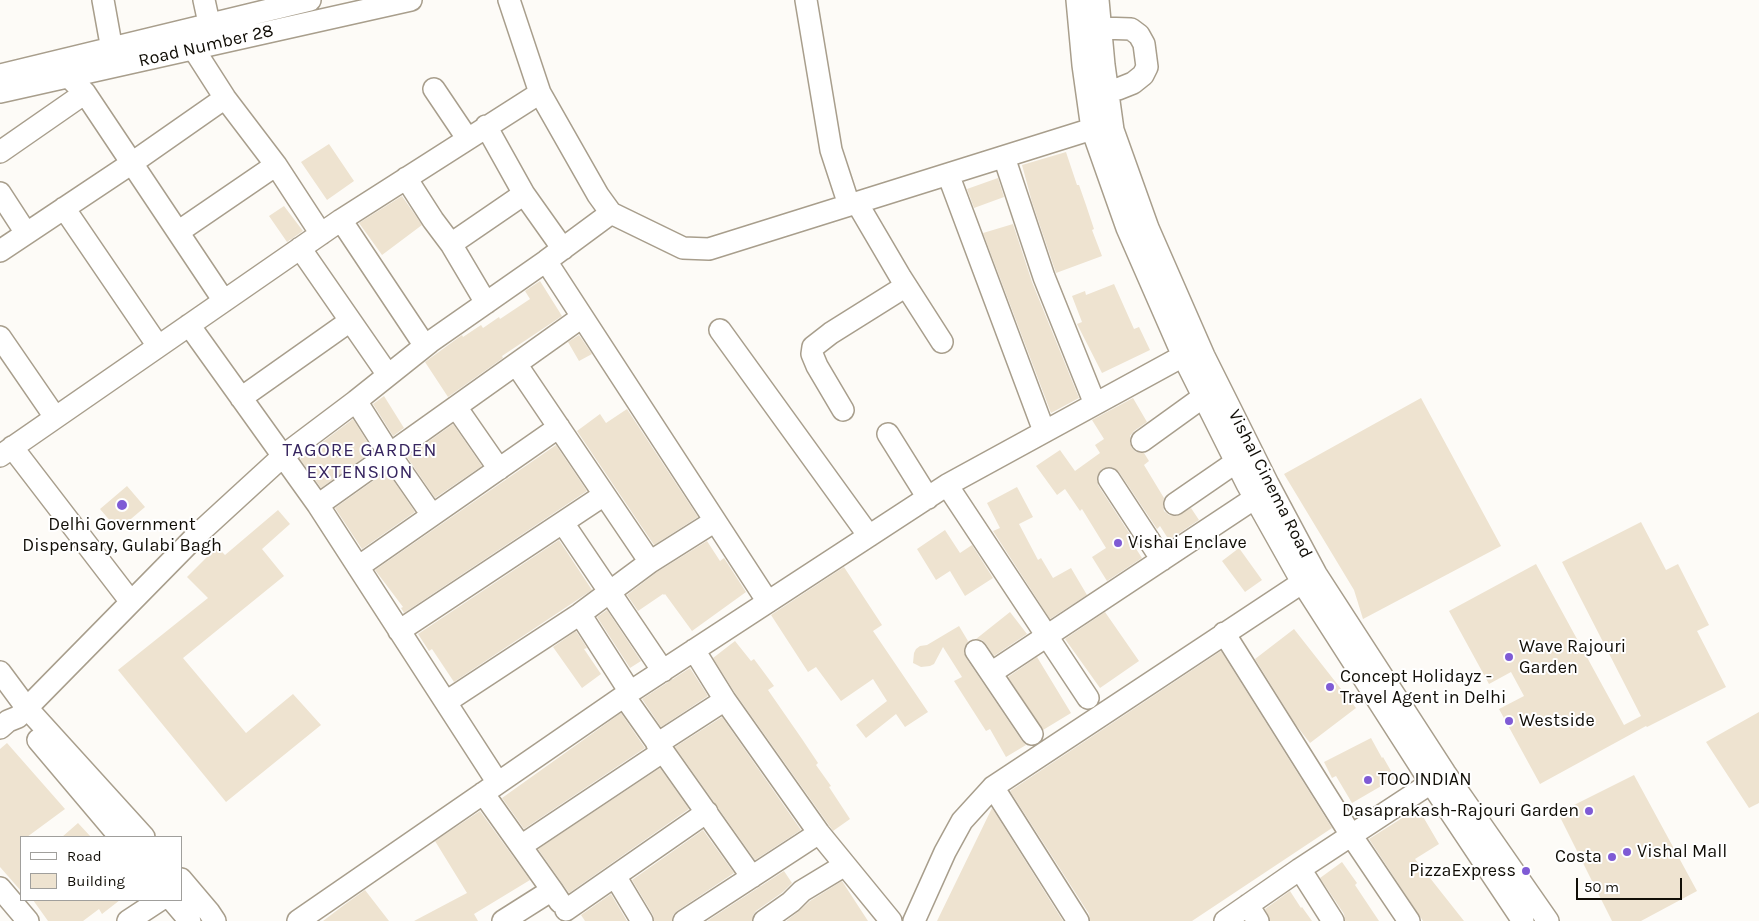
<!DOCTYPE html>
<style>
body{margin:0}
#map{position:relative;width:1759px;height:921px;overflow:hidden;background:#fdfbf7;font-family:Karla,sans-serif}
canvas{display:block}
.legend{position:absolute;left:20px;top:836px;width:162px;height:65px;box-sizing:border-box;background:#fff;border:1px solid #a09f9c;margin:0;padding:6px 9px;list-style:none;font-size:15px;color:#110e07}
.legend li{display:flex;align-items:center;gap:10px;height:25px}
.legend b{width:25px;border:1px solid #a09f9c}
.scale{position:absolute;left:1576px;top:878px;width:106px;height:22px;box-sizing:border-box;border:2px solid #110e07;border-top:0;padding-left:6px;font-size:15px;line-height:18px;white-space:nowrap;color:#110e07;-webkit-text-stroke:4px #fff;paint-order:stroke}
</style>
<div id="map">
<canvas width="1759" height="921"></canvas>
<ul class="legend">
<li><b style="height:6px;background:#fff"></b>Road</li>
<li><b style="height:14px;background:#eee3d0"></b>Building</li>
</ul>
<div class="scale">50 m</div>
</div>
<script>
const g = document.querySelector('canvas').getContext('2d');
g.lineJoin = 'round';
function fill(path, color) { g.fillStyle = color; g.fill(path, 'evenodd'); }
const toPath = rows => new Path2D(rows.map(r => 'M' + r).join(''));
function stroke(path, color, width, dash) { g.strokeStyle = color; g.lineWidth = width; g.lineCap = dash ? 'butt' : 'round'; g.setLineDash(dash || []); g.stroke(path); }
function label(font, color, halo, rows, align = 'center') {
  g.font = font + ' Karla,sans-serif'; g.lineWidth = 4; g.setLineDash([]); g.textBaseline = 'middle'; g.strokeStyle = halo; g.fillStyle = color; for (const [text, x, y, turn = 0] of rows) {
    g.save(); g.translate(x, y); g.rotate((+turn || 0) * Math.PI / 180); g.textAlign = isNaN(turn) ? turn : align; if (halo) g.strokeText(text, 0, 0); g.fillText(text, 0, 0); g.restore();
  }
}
fill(toPath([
 [329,144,354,181,327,200,301,162],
 [1066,152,1077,185,1079,185,1086,205,1094,229,1092,230,1102,256,1056,273,1032,202,1022,165],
 [998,178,1004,197,974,208,967,189],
 [402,196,422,225,382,255,359,223],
 [284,206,303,231,287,242,269,216],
 [1013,224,1032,282,1079,398,1051,413,983,233],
 [540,281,562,316,502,356,503,358,448,397,425,362,462,335,463,337,481,325,483,328,499,317,500,319,530,299,525,291],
 [1114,284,1134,329,1139,327,1150,350,1102,373,1077,324,1082,322,1072,296,1085,291,1086,295],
 [579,335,592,354,579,361,568,342],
 [384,396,404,428,393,436,373,404],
 [1133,398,1147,422,1134,431,1130,436,1130,443,1132,448,1136,452,1144,453,1149,461,1144,465,1164,498,1163,504,1164,511,1169,515,1176,516,1191,508,1199,520,1169,540,1160,526,1157,529,1119,472,1114,468,1109,467,1102,469,1098,474,1097,479,1098,485,1135,542,1133,544,1142,558,1107,581,1092,557,1106,548,1082,509,1080,511,1065,489,1057,495,1036,466,1060,450,1075,471,1100,453,1095,445,1104,439,1092,420],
 [1421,398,1501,546,1363,619,1354,590,1284,474],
 [627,409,698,517,654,545,577,431,600,414,606,423],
 [353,419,373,451,321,488,300,459],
 [453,424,482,466,435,498,407,457],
 [556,445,587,491,404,613,401,608,403,607,375,570],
 [387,471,415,512,362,549,335,508],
 [127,486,145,507,118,530,100,509],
 [1017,487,1033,517,1019,524,1038,560,1041,558,1053,578,1071,568,1087,595,1050,619,993,531,1000,528,987,503],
 [278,510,290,524,262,549,284,576,183,658,246,733,293,694,321,725,226,802,118,670,208,598,187,577,217,547,225,555],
 [1641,522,1666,570,1678,564,1709,625,1697,631,1726,687,1647,727,1646,726,1540,784,1499,709,1524,696,1511,672,1489,684,1449,611,1536,564,1624,725,1641,716,1562,562],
 [945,530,960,553,972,545,993,578,965,596,950,571,936,580,917,549],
 [559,540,592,590,454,682,432,649,429,651,418,634],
 [707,541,720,561,724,558,746,592,692,631,665,594,664,595,663,594,638,611,627,595,657,572],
 [1239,548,1262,580,1245,592,1222,561],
 [844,567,882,625,873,631,928,712,905,727,896,714,866,738,856,725,887,701,873,679,841,701,816,667,808,672,771,615],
 [607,610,641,661,630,668,597,617],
 [1010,612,1027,634,994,656,986,644,982,640,976,639],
 [1105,612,1139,661,1100,688,1065,639],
 [959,626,968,641,965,646,964,651,966,658,1022,741,1026,745,1006,757,990,729,986,731,954,681,962,677,943,647,934,664,930,666,921,667,913,663,914,653,916,649,920,646,927,645],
 [1294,629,1356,708,1310,743,1296,725,1255,659],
 [576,631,587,648,584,649,601,674,582,688,553,647],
 [735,641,751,661,754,659,774,686,768,690,802,739,818,763,816,765,831,786,829,787,850,819,833,831,735,693,713,658],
 [1221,651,1332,828,1192,921,1090,921,1089,914,1010,791],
 [1037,657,1071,713,1043,730,1008,677],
 [690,668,708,696,661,727,642,699],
 [1759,712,1759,803,1749,808,1706,742],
 [621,713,645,748,524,829,502,798],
 [722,717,801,830,755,860,675,747],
 [1371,738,1382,758,1383,757,1395,778,1352,803,1336,776,1332,778,1324,762],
 [7,743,65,809,27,837,21,837,21,891,0,867,0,749],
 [660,768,689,809,569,893,538,849],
 [1634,775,1697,891,1641,921,1612,921,1558,813],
 [992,808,1063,921,937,921],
 [1418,808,1439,844,1415,859,1464,921,1423,921,1369,839],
 [480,811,530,880,474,914,478,921,414,921,467,893,435,841],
 [78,823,91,837,62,837],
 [703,830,734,873,677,911,673,915,672,921,654,921,653,915,632,880],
 [1342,862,1357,883,1355,885,1379,921,1345,921,1344,914,1320,878],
 [784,871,792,883,783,892,756,911,753,915,752,921,707,921],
 [842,881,868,921,786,921,798,912,810,901],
 [365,890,389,921,323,921,344,905],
 [1290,891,1301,908,1302,907,1312,921,1270,921,1265,909],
 [611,894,627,921,585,921,581,915],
 [33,900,120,900,102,914,99,909,83,921,48,921]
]), '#eee3d0');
const minor = toPath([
 [103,0,114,61],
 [204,0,209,23],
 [509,0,540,93,598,195,611,213,683,248,709,249,1092,129,1104,129],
 [806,0,831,150,849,205],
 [1077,0,1083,65,1092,129,1127,228,1183,356,1247,484,1302,582,1431,783,1523,921],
 [1098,0,1104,65,1113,130,1148,228,1204,356,1268,484,1316,574,1445,773,1548,921],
 [1101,28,1131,29,1139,35,1144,44,1147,67,1143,75,1133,83,1118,89,1107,89],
 [193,48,225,98,276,165,321,234],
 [0,75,310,0],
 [68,76,85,93,224,301],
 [434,89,467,138],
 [0,92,411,0],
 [486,126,524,194],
 [0,152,85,93],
 [1004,157,1044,277,1095,404],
 [948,174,1044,431],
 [406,178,433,220,451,244,524,194,563,249],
 [0,193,26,233],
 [857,203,901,278,942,342],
 [64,208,158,346],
 [341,220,425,346],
 [178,232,276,165],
 [451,244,486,303],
 [300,248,388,375],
 [0,251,132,163,225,98],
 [546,261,768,602],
 [189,325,318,505,498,783],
 [720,330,869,536],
 [0,337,55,417],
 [516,364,650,562],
 [241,398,350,321],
 [356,401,389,453,432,515],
 [456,407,499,469],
 [843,410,817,366,812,354,813,347,831,333,906,286],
 [888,434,928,498],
 [1142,441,1203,397],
 [12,447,131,602],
 [0,456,341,220,540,93],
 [1109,479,1162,560],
 [947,485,1088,698],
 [1175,504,1236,462],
 [318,505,582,317],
 [563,523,663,671],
 [358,567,559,427],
 [580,614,630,692],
 [399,631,604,495],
 [1224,633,1351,835,1409,921],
 [694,650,725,700,819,833,891,921],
 [976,651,1032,734],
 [0,672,26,707,144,837],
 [991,673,1255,498],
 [624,696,752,877],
 [446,702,580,614,650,562,715,521],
 [0,728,8,721,18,717,199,533,283,456,356,401,430,342,546,261,611,213],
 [38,740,120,837],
 [657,744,725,700],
 [993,787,1078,921],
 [483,793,552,890],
 [521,846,662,752],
 [1300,869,1333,921],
 [615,876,642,921],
 [181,879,209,912,215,921],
 [0,888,28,921],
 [172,900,190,921],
 [1248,905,1258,921],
 [566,910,707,812],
 [128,921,160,900],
 [298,921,630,692,947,485,1183,356],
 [503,921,552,890,560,902],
 [684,921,819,833],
 [764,921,791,902,802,891,845,865],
 [914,921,945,852,962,821,993,787,1312,576],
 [1225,921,1300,869,1443,775]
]);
stroke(minor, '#a89e8c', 24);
stroke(minor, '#fff', 21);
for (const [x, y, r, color] of [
 [122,505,6,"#7f5bd5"],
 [1118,543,5,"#7f5bd5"],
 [1509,657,5,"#7f5bd5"],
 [1330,687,5,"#7f5bd5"],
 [1509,721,5,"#7f5bd5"],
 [1368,780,5,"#7f5bd5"],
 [1589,811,5,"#7f5bd5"],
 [1627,852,5,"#7f5bd5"],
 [1612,857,5,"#7f5bd5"],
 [1526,871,5,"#7f5bd5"]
]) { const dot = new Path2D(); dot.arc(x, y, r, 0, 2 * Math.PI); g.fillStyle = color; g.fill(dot); stroke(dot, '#fff', 2); }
label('18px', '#110e07', '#fff', [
 ["Road Number 28",206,46,-13],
 ["Vishal Cinema Road",1270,484,63]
]);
label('18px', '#110e07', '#fff', [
 ["Delhi Government",122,525,"center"],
 ["Dispensary, Gulabi Bagh",122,546,"center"],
 ["Vishai Enclave",1128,543],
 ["Wave Rajouri",1519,647],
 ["Garden",1519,668],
 ["Concept Holidayz -",1340,677],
 ["Travel Agent in Delhi",1340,698],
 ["Westside",1519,721],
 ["TOO INDIAN",1378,780],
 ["Dasaprakash-Rajouri Garden",1579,811,"right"],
 ["Vishal Mall",1637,852],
 ["Costa",1602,857,"right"],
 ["PizzaExpress",1516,871,"right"]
], 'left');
g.letterSpacing = '1px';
label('19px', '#372660', '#fff', [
 ["TAGORE GARDEN",360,451],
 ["EXTENSION",360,473]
]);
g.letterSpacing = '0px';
</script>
